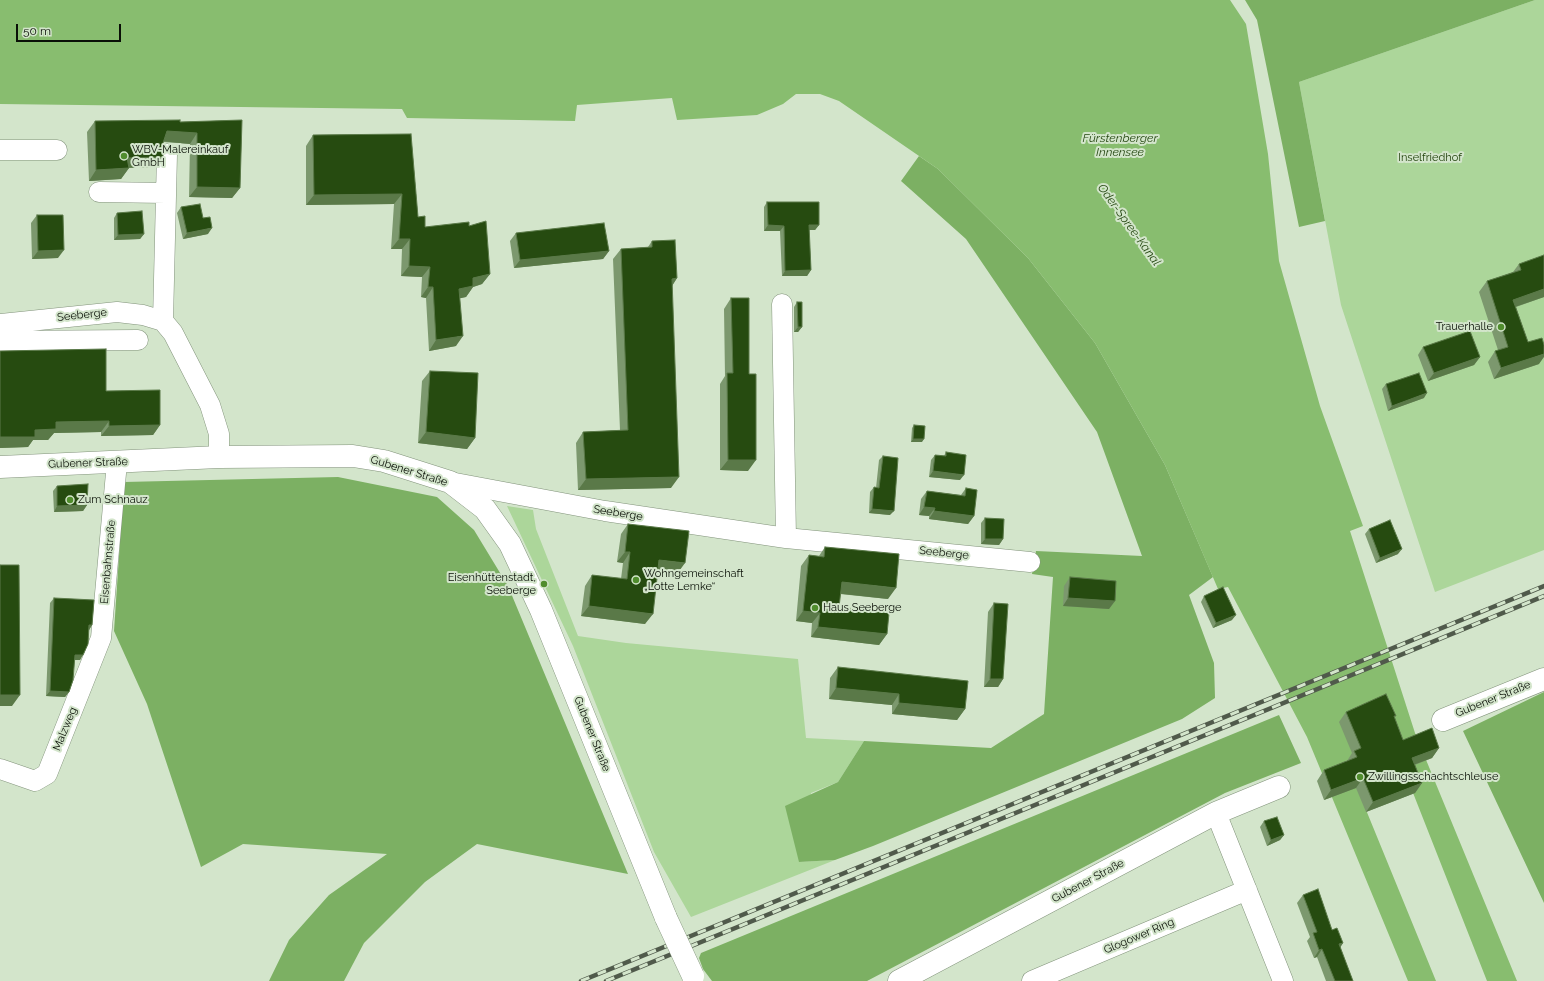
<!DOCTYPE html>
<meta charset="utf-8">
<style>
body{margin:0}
#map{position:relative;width:1544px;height:981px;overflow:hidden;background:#d3e5cb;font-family:Raleway,sans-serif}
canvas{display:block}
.scale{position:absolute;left:16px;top:24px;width:105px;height:18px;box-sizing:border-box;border:2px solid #0a1007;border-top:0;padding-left:5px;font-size:12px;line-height:14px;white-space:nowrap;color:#0a1007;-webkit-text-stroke:3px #d3e5cb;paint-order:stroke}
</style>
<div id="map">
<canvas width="1544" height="981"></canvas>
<div class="scale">50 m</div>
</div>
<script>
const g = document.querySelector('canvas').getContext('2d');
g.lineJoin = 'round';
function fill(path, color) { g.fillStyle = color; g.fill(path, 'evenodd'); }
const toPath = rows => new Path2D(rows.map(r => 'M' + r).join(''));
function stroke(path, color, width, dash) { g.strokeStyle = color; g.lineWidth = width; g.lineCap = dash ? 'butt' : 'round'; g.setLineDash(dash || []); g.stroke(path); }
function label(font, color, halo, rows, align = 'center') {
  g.font = font + ' Raleway,sans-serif'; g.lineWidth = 4; g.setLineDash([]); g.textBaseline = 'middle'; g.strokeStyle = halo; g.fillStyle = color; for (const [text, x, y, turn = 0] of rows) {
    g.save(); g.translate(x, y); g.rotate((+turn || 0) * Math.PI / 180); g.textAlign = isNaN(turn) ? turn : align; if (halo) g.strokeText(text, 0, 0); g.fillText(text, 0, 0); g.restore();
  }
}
fill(toPath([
 [1535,0,1544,0,1544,550,1435,592,1341,305,1299,82],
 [507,506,533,510,536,529,578,636,626,643,798,659,806,738,864,741,838,782,811,793,799,862,835,860,691,917,654,852,573,646]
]), '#acd69a');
fill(toPath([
 [1245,0,1535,0,1299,82,1325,221,1299,227,1257,20],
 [919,156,938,169,1028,258,1095,343,1165,465,1213,577,1189,595,1214,663,1215,698,1182,719,873,846,835,860,799,862,785,806,838,782,864,741,991,748,1044,714,1053,577,1032,574,1036,551,1142,556,1097,432,966,239,901,181],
 [338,477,437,497,474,530,508,586,628,874,477,844,425,882,364,943,344,981,269,981,289,940,329,895,387,854,243,844,201,867,147,704,114,631,124,482],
 [1544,692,1544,903,1463,731],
 [1279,715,1301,763,1225,793,867,981,712,981,703,969,699,958,701,953]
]), '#7cb063');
fill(toPath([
 [0,0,1230,0,1246,24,1268,154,1279,261,1320,406,1363,526,1350,531,1415,733,1517,981,1487,981,1393,742,1346,761,1436,981,1408,981,1307,737,1228,587,1218,589,1165,465,1095,343,1028,258,938,169,839,101,820,94,796,94,783,104,757,115,677,120,672,98,577,105,575,121,407,118,402,109,0,104]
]), '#88bd6f');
const minor = toPath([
 [0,150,57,150],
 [99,192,166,193],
 [782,304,786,538],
 [163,321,167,154],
 [0,324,117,312,143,315,163,321,173,333,210,405,219,434,219,457],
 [0,341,138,340],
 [450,482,605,511,786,538,1030,562],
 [0,769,35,781,47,774,101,638,117,462],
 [1216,813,1283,981],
 [1032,981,1247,890]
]);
const major = toPath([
 [0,467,219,457,353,456,384,461,450,482,485,509,510,544,541,610,666,918],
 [1443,720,1544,679],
 [899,981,1216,813,1279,787]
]);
stroke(minor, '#82937b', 21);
stroke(major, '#82937b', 23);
stroke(minor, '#fff', 20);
stroke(major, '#fff', 22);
const rail = toPath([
 [581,981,1544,586],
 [606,981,1544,596]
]);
stroke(rail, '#505a4b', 4.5);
stroke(rail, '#d3e5cb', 3, [9]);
const majorBridge = toPath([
 [666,918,693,976]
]);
stroke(majorBridge, '#82937b', 23, []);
stroke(majorBridge, '#fff', 22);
fill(toPath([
 [242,120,240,188,232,198,189,197,190,144,163,142,163,157,155,167,129,168,121,179,89,181,87,132,95,121,180,122],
 [411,134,418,217,425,227,469,226,490,274,482,284,473,287,466,297,460,298,456,346,429,351,426,298,421,297,422,277,401,276,402,249,391,249,394,204,306,205,306,146,313,135],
 [767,202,819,225,815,230,809,230,811,270,807,276,782,276,780,231,764,231,764,207],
 [181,207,203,218,208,234,183,239,177,213],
 [117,213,144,234,140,239,114,240,114,218],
 [37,215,58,258,32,259,31,223],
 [516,233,609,251,603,259,514,268,510,241],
 [652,241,677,278,672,286,671,488,578,490,576,443,583,432,620,430,613,259,621,249,648,247],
 [1519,264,1544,297,1516,307,1528,342,1539,364,1494,379,1488,362,1495,351,1498,350,1479,292,1487,281,1513,272],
 [731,298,749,374,748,471,720,470,720,384,725,376,724,309],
 [797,302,802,327,798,332,794,332,794,307],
 [1423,347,1480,357,1474,365,1428,381,1418,355],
 [430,371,475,438,467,449,418,443,422,381],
 [1386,384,1424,398,1388,411,1382,389],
 [106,391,160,425,153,435,101,436,101,432,54,433,48,440,33,440,28,447,0,448],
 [914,425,922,442,911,442,912,428],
 [946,452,960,480,929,477,931,460,935,455,944,456],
 [883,456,890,515,869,513,870,492,874,487,876,488,879,460],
 [57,486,87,505,83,511,54,512,53,491],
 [966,488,974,516,968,524,929,519,929,516,919,515,921,499,927,491,961,495],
 [985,518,1003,539,999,545,981,544,981,523],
 [628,524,677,574,658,571,645,624,581,616,585,586,592,575,621,579,623,563,617,562,621,534],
 [1369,529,1398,554,1376,563,1365,534],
 [825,547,888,599,840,594,839,607,887,634,879,645,811,637,812,623,796,621,801,566,809,555,819,556],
 [1070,577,1115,601,1109,609,1063,606,1064,586],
 [1204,596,1232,620,1213,628,1201,602],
 [54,598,92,625,89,630,80,660,74,660,69,692,65,697,46,696,50,603],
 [994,603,1003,679,998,687,984,687,988,612],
 [838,667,965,709,957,720,892,714,892,705,829,699,830,678],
 [1346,712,1394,718,1403,740,1439,748,1432,758,1415,765,1422,783,1415,793,1366,812,1356,788,1324,800,1317,781,1324,770,1347,761,1352,753,1339,722],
 [1264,821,1284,835,1280,840,1267,846,1260,827],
 [1303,895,1343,943,1340,947,1353,981,1326,981,1317,957,1314,958,1307,941,1310,937,1297,903]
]), '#7c986e');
fill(toPath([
 [167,131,197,133,190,144,160,141],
 [163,157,155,167,120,168,127,158],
 [129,168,121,179,89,181,96,170],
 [197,187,240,188,232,198,189,197],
 [402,194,394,204,306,205,314,195],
 [768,225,784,226,780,231,764,231],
 [809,225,819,225,815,230,805,230],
 [212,228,208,234,183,239,187,233],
 [144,234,140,239,114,240,118,235],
 [399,239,410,239,402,249,391,249],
 [64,250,58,258,32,259,38,251],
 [609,251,603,259,514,268,520,260],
 [409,266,430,267,422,277,401,276],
 [811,270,807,276,782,276,785,271],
 [490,274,482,284,473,287,466,297,452,300,459,289,473,278],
 [677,278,670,289,672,279],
 [428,287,433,287,426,298,421,297],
 [1544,289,1544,297,1506,310,1513,300],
 [798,327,802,327,798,332,794,332],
 [463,336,456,346,429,351,436,340],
 [1544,354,1544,357,1539,364,1494,379,1501,368],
 [1480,357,1474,365,1428,381,1434,373],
 [1427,393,1424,398,1388,411,1392,406],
 [109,421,101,432,54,433,48,440,33,440,28,447,0,448,0,437,35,430,56,422],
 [160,425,153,435,101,436,109,426],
 [426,432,475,438,467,449,418,443],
 [913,439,924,439,922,442,911,442],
 [728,460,756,460,748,471,720,470],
 [933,471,964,475,960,480,929,477],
 [679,477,671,488,578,490,586,479],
 [87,505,83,511,54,512,57,506],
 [924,507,935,508,929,516,919,515],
 [872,509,894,511,890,515,869,513],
 [934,511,974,516,968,524,929,519],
 [985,539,1003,539,999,545,981,544],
 [1402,549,1398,554,1376,563,1380,558],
 [625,552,630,552,623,563,617,562],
 [659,560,685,563,677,574,652,570],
 [842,582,896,588,888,599,834,593],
 [1068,598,1115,601,1109,609,1063,606],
 [589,606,653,614,645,624,581,616],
 [803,611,820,613,812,623,796,621],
 [1236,615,1232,620,1213,628,1216,623],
 [89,625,92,625,89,630],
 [818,627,887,634,879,645,811,637],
 [75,655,83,655,80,660,71,660],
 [990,679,1003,679,998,687,984,687],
 [836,688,899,694,892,705,829,699],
 [50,691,69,692,65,697,46,696],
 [0,695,20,695,12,706,0,706],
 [899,703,965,709,957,720,892,714],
 [1439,748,1432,758,1405,768,1412,758],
 [1363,778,1356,788,1324,800,1331,790],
 [1422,783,1415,793,1366,812,1373,802],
 [1284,835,1280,840,1267,846,1271,840],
 [1343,943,1338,951,1339,944],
 [1322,949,1317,957,1314,958,1319,950]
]), '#5a7948');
const building = toPath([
 [180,120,180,122,242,120,240,188,197,187,197,133,167,131,163,143,163,157,127,158,129,168,96,170,95,121,180,120],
 [411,134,418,217,425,216,425,227,469,222,469,226,486,221,490,274,473,278,473,286,459,289,463,336,436,340,433,287,428,287,430,267,409,266,410,239,399,239,402,194,314,195,313,135,411,134],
 [767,202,819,202,819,225,809,225,811,270,785,271,784,226,768,225,767,202],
 [200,204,203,218,210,217,212,228,187,233,181,207,200,204],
 [142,211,144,234,118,235,117,213,142,211],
 [37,215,63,215,64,250,38,251,37,215],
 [604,223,609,251,520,260,516,233,604,223],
 [675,240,677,278,672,279,679,477,586,479,583,432,628,430,621,249,652,247,652,241,675,240],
 [1544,255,1544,289,1513,300,1528,342,1542,338,1544,345,1544,354,1501,368,1495,351,1508,347,1487,281,1521,270,1519,264,1544,255],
 [731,298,749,298,749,374,756,374,756,460,728,460,727,373,733,373,731,298],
 [797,302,802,302,802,327,798,327,797,302],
 [1470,331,1480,357,1434,373,1423,347,1470,331],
 [106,349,106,391,160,390,160,425,109,426,109,421,56,422,56,429,35,430,35,437,0,437,0,351,106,349],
 [430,371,478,373,475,438,426,432,430,371],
 [1419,373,1427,393,1392,406,1386,384,1419,373],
 [914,425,925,426,924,439,913,439,914,425],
 [946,452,966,455,964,475,933,471,935,455,946,456,946,452],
 [883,456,898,458,894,511,872,509,874,487,879,488,883,456],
 [88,484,87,505,57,506,57,486,88,484],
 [966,488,977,490,974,516,934,511,935,508,924,507,927,491,965,496,966,488],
 [985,518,1004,519,1003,539,985,539,985,518],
 [1390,520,1402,549,1380,558,1369,529,1390,520],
 [628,524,689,531,685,563,659,560,653,614,589,606,592,575,627,579,630,552,625,552,628,524],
 [825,547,899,554,896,588,842,582,839,607,889,613,887,634,818,627,820,613,803,611,809,555,824,557,825,547],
 [0,565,19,565,20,695,0,695,0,565],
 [1070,577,1116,581,1115,601,1068,598,1070,577],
 [1223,587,1236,615,1216,623,1204,596,1223,587],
 [54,598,94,600,92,625,89,625,88,644,83,655,75,655,73,680,69,692,50,691,54,598],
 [994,603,1008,604,1003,679,990,679,994,603],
 [838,667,968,681,965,709,899,703,899,694,836,688,838,667],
 [1386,694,1396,716,1394,716,1403,740,1432,728,1439,748,1412,758,1422,783,1373,802,1363,778,1331,790,1324,770,1357,757,1354,751,1361,748,1346,712,1386,694],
 [1277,817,1284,835,1271,840,1264,821,1277,817],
 [1318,889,1332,930,1337,928,1343,943,1339,944,1353,981,1335,981,1322,949,1319,950,1313,933,1317,932,1303,895,1318,889]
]);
fill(building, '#264b10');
stroke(building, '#5a7948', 1);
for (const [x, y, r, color] of [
 [124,156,4,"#508d2d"],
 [1501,327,4,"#508d2d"],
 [70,500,4,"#508d2d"],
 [636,580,4,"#508d2d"],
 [544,584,4,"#508d2d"],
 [815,608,4,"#508d2d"],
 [1360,777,4,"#508d2d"]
]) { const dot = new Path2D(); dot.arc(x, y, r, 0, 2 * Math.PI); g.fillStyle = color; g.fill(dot); stroke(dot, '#d3e5cb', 1.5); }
label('11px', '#0a1007', '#d3e5cb', [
 ["WBV-Malereinkauf",132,150],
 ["GmbH",132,163],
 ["Trauerhalle",1493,327,"right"],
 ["Zum Schnauz",78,500],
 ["Wohngemeinschaft",644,574],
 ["„Lotte Lemke“",644,587],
 ["Eisenhüttenstadt,",536,578,"right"],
 ["Seeberge",536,591,"right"],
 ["Haus Seeberge",823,608],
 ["Zwillingsschachtschleuse",1368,777]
], 'left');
label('11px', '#21420c', '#d3e5cb', [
 ["Inselfriedhof",1430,158]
]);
label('11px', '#0a1007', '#d3e5cb', [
 ["Seeberge",82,315,-6],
 ["Gubener Straße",88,463,-2],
 ["Gubener Straße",409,471,17],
 ["Seeberge",618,513,9],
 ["Seeberge",944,553,6],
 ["Eisenbahnstraße",108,562,-85],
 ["Gubener Straße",1493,699,-22],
 ["Malzweg",65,729,-68],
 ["Gubener Straße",592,734,68],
 ["Gubener Straße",1088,881,-28],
 ["Glogower Ring",1139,936,-23]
]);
label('italic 12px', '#254712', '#d3e5cb', [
 ["Fürstenberger",1120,138],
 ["Innensee",1120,152],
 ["Oder-Spree-Kanal",1129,225,54]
]);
</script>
